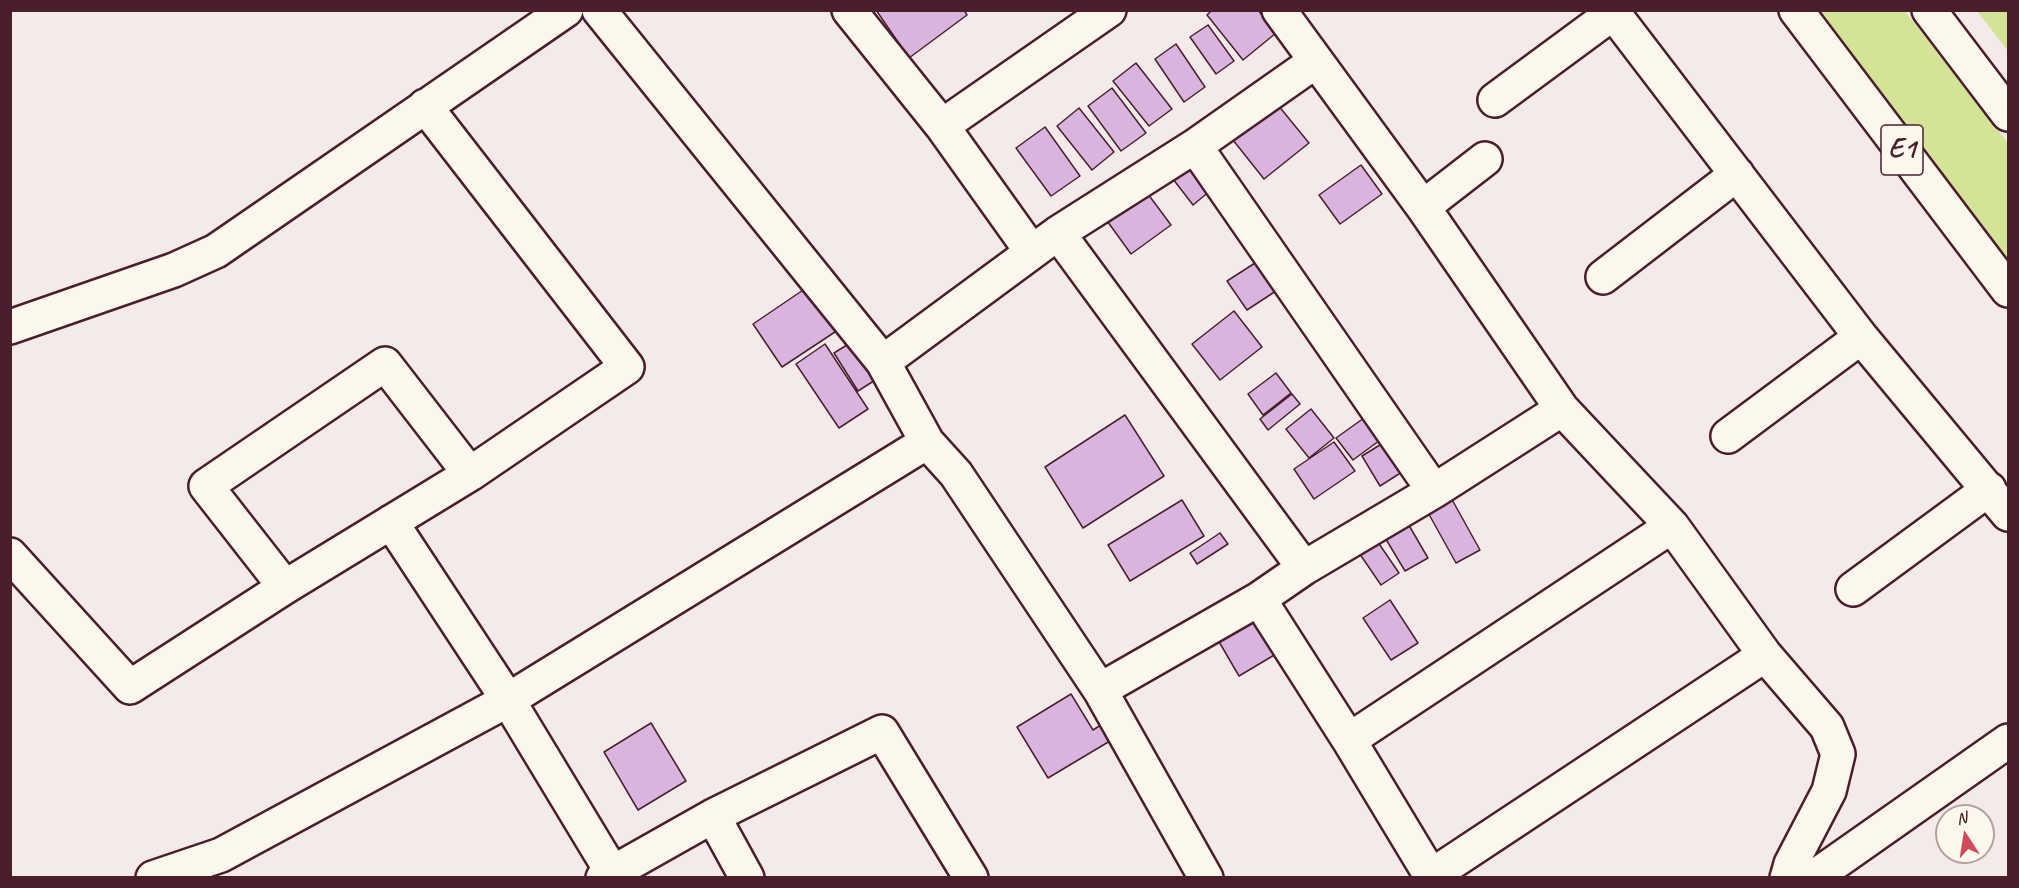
<!DOCTYPE html>
<style>
body{margin:0}
#map{position:relative;width:2019px;height:888px;overflow:hidden;background:#f4eae9;font-family:Caveat,sans-serif}
canvas{display:block}
.frame{position:absolute;inset:0;border:12px solid #4a1f2b;pointer-events:none}
.north{position:absolute;left:1935px;top:804px;width:60px;height:60px;box-sizing:border-box;background:#fbf7ec;border:2px solid #b4a19f;border-radius:50%;rotate:348deg;font-size:16px;font-weight:700;line-height:24px;text-align:center;color:#4a1f2b}
.north::after{content:'';display:block;margin:auto;width:21px;height:27px;background:#d1495b;clip-path:polygon(50% 0,100% 100%,50% 72%,0 100%)}
</style>
<div id="map">
<canvas width="2019" height="888"></canvas>
<div class="frame"></div>
<div class="north">N</div>
</div>
<script>
const g = document.querySelector('canvas').getContext('2d');
g.lineJoin = 'round';
function fill(path, color) { g.fillStyle = color; g.fill(path, 'evenodd'); }
const toPath = rows => new Path2D(rows.map(r => 'M' + r).join(''));
function stroke(path, color, width, dash) { g.strokeStyle = color; g.lineWidth = width; g.lineCap = dash ? 'butt' : 'round'; g.setLineDash(dash || []); g.stroke(path); }
function label(font, color, halo, rows, align = 'center') {
  g.font = font + ' Caveat,sans-serif'; g.lineWidth = 5; g.setLineDash([]); g.textBaseline = 'middle'; g.strokeStyle = halo; g.fillStyle = color; for (const [text, x, y, turn = 0] of rows) {
    g.save(); g.translate(x, y); g.rotate((+turn || 0) * Math.PI / 180); g.textAlign = isNaN(turn) ? turn : align; if (halo) g.strokeText(text, 0, 0); g.fillText(text, 0, 0); g.restore();
  }
}
fill(toPath([
 [1817,11,1905,11,2008,143,2008,259],
 [1977,11,2008,11,2008,51]
]), '#d4e497');
const building = toPath([
 [876,10,964,10,967,15,909,58,876,10],
 [1212,10,1258,10,1276,33,1243,60,1207,15,1212,10],
 [1208,25,1234,61,1216,74,1190,37,1208,25],
 [1176,44,1205,87,1184,102,1155,59,1176,44],
 [1136,63,1172,109,1149,126,1113,81,1136,63],
 [1112,88,1146,133,1121,151,1088,106,1112,88],
 [1273,99,1309,143,1264,179,1229,135,1273,99],
 [1079,108,1114,152,1092,170,1057,126,1079,108],
 [1045,127,1080,176,1051,196,1016,148,1045,127],
 [1195,161,1216,186,1193,205,1173,179,1195,161],
 [1361,165,1382,194,1340,224,1319,195,1361,165],
 [1145,190,1171,225,1131,254,1105,218,1145,190],
 [1266,256,1285,285,1247,310,1227,281,1266,256],
 [812,284,841,328,782,367,753,324,812,284],
 [1234,311,1262,347,1220,380,1192,344,1234,311],
 [855,340,880,377,858,391,834,353,855,340],
 [825,344,868,409,839,428,796,364,825,344],
 [1276,373,1291,393,1263,415,1248,394,1276,373],
 [1292,394,1300,404,1268,430,1260,419,1292,394],
 [1311,409,1334,438,1309,458,1286,429,1311,409],
 [1371,413,1387,435,1353,460,1336,438,1371,413],
 [1125,415,1164,476,1083,528,1045,467,1125,415],
 [1334,442,1355,471,1314,499,1294,469,1334,442],
 [1383,443,1402,472,1380,486,1362,456,1383,443],
 [1445,487,1480,550,1456,563,1421,500,1445,487],
 [1182,500,1204,536,1130,581,1108,545,1182,500],
 [1407,522,1428,558,1405,571,1384,536,1407,522],
 [1371,532,1399,573,1381,585,1353,544,1371,532],
 [1220,533,1228,544,1197,564,1190,553,1220,533],
 [1390,600,1418,643,1391,660,1363,618,1390,600],
 [1255,618,1276,654,1239,676,1218,640,1255,618],
 [1071,694,1093,730,1110,719,1120,735,1048,778,1017,727,1071,694],
 [651,723,686,781,638,810,604,752,651,723]
]);
fill(building, '#d8b4df');
stroke(building, '#4a1f2b', 1.5);
const street = toPath([
 [599,10,883,362,927,442,956,474,1100,690,1206,878],
 [849,10,942,126,1032,252],
 [1279,10,1423,207,1562,409,1672,526,1765,655,1827,727,1838,754,1829,791,1791,864,1787,878],
 [1611,10,1861,337,2008,514],
 [1495,100,1613,13],
 [942,126,1109,10],
 [1195,146,1434,491],
 [1423,207,1485,159],
 [1058,233,1304,568],
 [1603,277,1737,174],
 [10,327,174,270,216,251,566,10],
 [883,362,1058,233,1195,146,1316,61],
 [1728,436,1861,337],
 [391,522,508,700,612,872],
 [10,555,130,687,285,587,470,474,627,367,425,106],
 [285,587,206,486,385,364,470,474],
 [1853,589,1989,489],
 [1259,599,1349,740,1431,876,1765,655],
 [1100,690,1259,599,1304,568,1434,491,1562,409],
 [1349,740,1672,526],
 [713,816,747,878],
 [153,878,221,855,508,700,927,442],
 [603,878,713,816,882,732,971,878],
 [1813,878,2008,741]
]);
const highway = toPath([
 [1796,10,2008,290],
 [1929,10,2008,114]
]);
stroke(street, '#4a1f2b', 38);
stroke(highway, '#4a1f2b', 38);
stroke(street, '#fbf7ec', 33);
stroke(highway, '#fbf7ec', 33);
for (const [x, y, w] of [
 [1902,150,42]
]) { const box = new Path2D(); box.roundRect(x - w / 2, y - 25, w, 50, 4.5); g.fillStyle = '#fbf7ec'; g.fill(box); stroke(box, '#4a1f2b', 1.5); }
label('bold 28px', '#4a1f2b', null, [
 ["E1",1902,150]
]);
</script>
